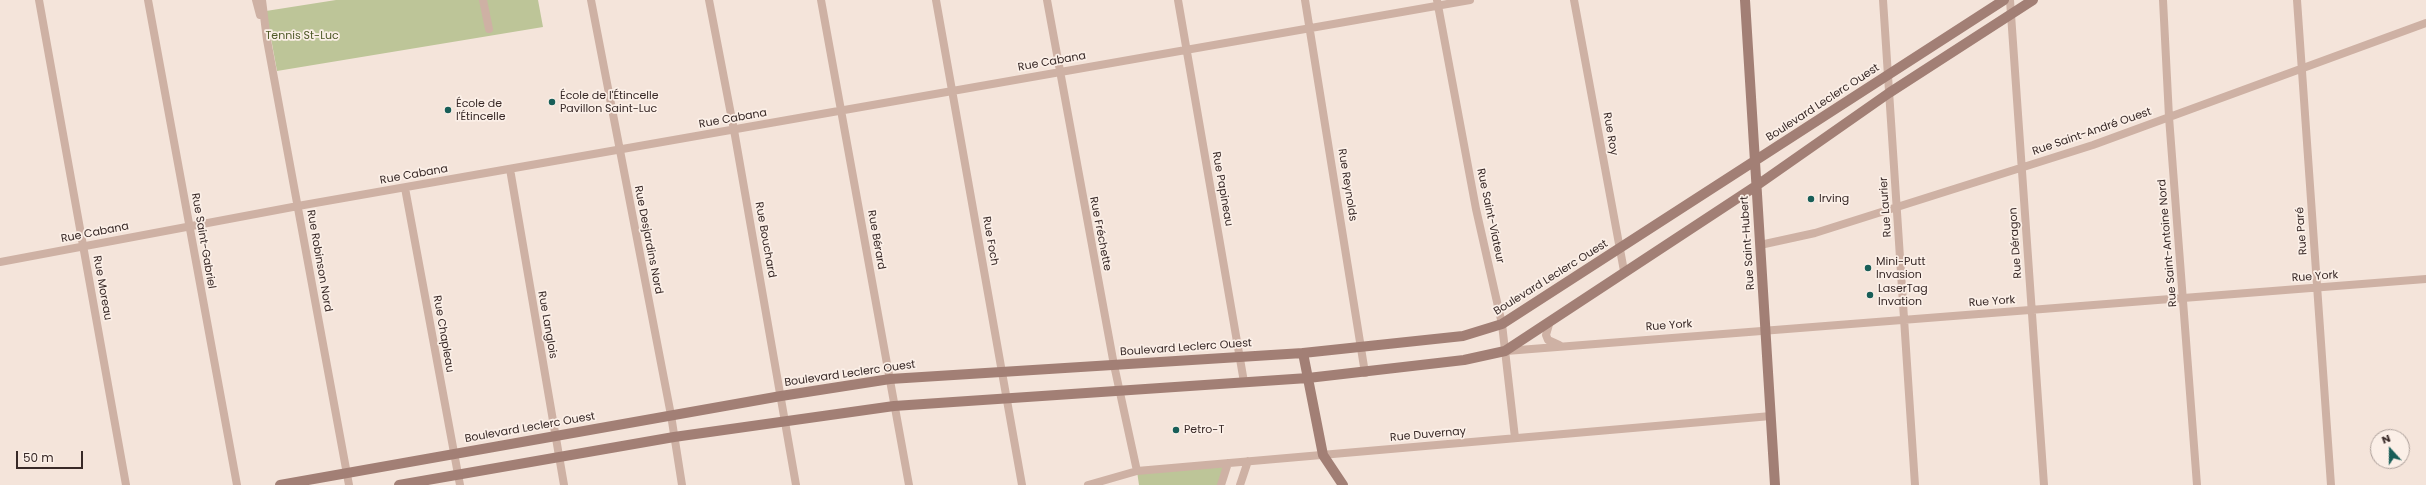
<!DOCTYPE html>
<meta charset="utf-8">
<style>
body{margin:0}
#map{position:relative;width:2426px;height:485px;overflow:hidden;background:#f4e4da;font-family:Poppins,sans-serif}
canvas{display:block}
.north{position:absolute;left:2370px;top:429px;width:40px;height:40px;box-sizing:border-box;background:#fbefe7;border:1px solid #ada09a;border-radius:50%;rotate:339deg;font-size:11px;font-weight:700;line-height:16px;text-align:center;color:#382927}
.north::after{content:'';display:block;margin:auto;width:14px;height:18px;background:#185e58;clip-path:polygon(50% 0,100% 100%,50% 72%,0 100%)}
.scale{position:absolute;left:16px;top:451px;width:67px;height:18px;box-sizing:border-box;border:2px solid #382927;border-top:0;padding-left:5px;font-size:12px;line-height:14px;white-space:nowrap;color:#382927;-webkit-text-stroke:3px #fbefe7;paint-order:stroke}
</style>
<div id="map">
<canvas width="2426" height="485"></canvas>
<div class="north">N</div>
<div class="scale">50 m</div>
</div>
<script>
const g = document.querySelector('canvas').getContext('2d');
g.lineJoin = 'round';
function fill(path, color) { g.fillStyle = color; g.fill(path, 'evenodd'); }
const toPath = rows => new Path2D(rows.map(r => 'M' + r).join(''));
function stroke(path, color, width, dash) { g.strokeStyle = color; g.lineWidth = width; g.lineCap = dash ? 'butt' : 'round'; g.setLineDash(dash || []); g.stroke(path); }
function label(font, color, halo, rows, align = 'center') {
  g.font = font + ' Poppins,sans-serif'; g.lineWidth = 3.5; g.setLineDash([]); g.textBaseline = 'middle'; g.strokeStyle = halo; g.fillStyle = color; for (const [text, x, y, turn = 0] of rows) {
    g.save(); g.translate(x, y); g.rotate((+turn || 0) * Math.PI / 180); g.textAlign = isNaN(turn) ? turn : align; if (halo) g.strokeText(text, 0, 0); g.fillText(text, 0, 0); g.restore();
  }
}
fill(toPath([
 [336,0,538,0,543,27,277,71,266,11],
 [1228,463,1221,485,1139,485,1137,471]
]), '#bdc598');
stroke(toPath([
 [39,0,126,485],
 [148,0,237,485],
 [256,0,260,15],
 [262,0,267,40,349,485],
 [483,0,489,29],
 [591,0,671,415,682,485],
 [709,0,734,130,796,485],
 [821,0,909,485],
 [936,0,1022,485],
 [1047,0,1114,365,1137,471],
 [1178,0,1244,382],
 [1305,0,1365,373],
 [1437,0,1476,209,1502,324,1515,438],
 [1574,0,1624,271],
 [1883,0,1915,485],
 [2010,0,2044,485],
 [2163,0,2169,117,2197,485],
 [2297,0,2331,485],
 [510,169,564,485],
 [405,188,460,485],
 [1760,245,1815,233,2093,145,2426,23],
 [0,262,298,206,1470,0],
 [1550,321,1546,335,1548,340,1559,345],
 [1506,351,2426,279],
 [1088,485,1137,471,1771,416],
 [1221,485,1228,463],
 [1240,485,1248,461]
]), '#ceb1a4', 8);
stroke(toPath([
 [1745,0,1775,485],
 [1303,353,1323,455,1343,485],
 [280,485,781,396,890,379,1303,353,1463,336,1502,324,2004,0],
 [399,485,674,437,894,406,1308,378,1464,360,1505,351,1756,186,1889,93,2033,0]
]), '#a27f75', 10);
for (const [x, y, r, color] of [
 [552,102,4,"#185e58"],
 [448,110,4,"#185e58"],
 [1811,199,4,"#185e58"],
 [1868,268,4,"#185e58"],
 [1870,295,4,"#185e58"],
 [1176,430,4,"#185e58"]
]) { const dot = new Path2D(); dot.arc(x, y, r, 0, 2 * Math.PI); g.fillStyle = color; g.fill(dot); stroke(dot, '#fbefe7', 1.5); }
label('11px', '#4f5928', '#fbefe7', [
 ["Tennis St-Luc",302,36]
]);
label('11px', '#382927', '#fbefe7', [
 ["Rue Cabana",1052,62,-10],
 ["Boulevard Leclerc Ouest",1823,103,-33],
 ["Rue Cabana",733,119,-10],
 ["Rue Saint-André Ouest",2092,132,-19],
 ["Rue Roy",1610,134,80],
 ["Rue Cabana",414,175,-10],
 ["Rue Reynolds",1347,185,81],
 ["Rue Papineau",1222,189,80],
 ["Rue Laurier",1886,207,-94],
 ["Rue Saint-Viateur",1490,216,78],
 ["Rue Paré",2302,231,-94],
 ["Rue Cabana",95,233,-11],
 ["Rue Fréchette",1100,234,79],
 ["Rue Desjardins Nord",648,240,79],
 ["Rue Bouchard",765,240,80],
 ["Rue Bérard",876,240,80],
 ["Rue Saint-Gabriel",203,241,80],
 ["Rue Foch",990,241,80],
 ["Rue Saint-Hubert",1748,243,-94],
 ["Rue Déragon",2016,243,-94],
 ["Rue Saint-Antoine Nord",2168,243,-95],
 ["Rue Robinson Nord",319,261,80],
 ["Rue York",2315,277,-4],
 ["Boulevard Leclerc Ouest",1551,278,-32],
 ["Rue Moreau",102,288,80],
 ["Rue York",1992,302,-4],
 ["Rue Langlois",547,325,80],
 ["Rue York",1669,326,-4],
 ["Rue Chapleau",443,334,80],
 ["Boulevard Leclerc Ouest",1186,348,-4],
 ["Boulevard Leclerc Ouest",850,374,-8],
 ["Boulevard Leclerc Ouest",530,428,-10],
 ["Rue Duvernay",1428,435,-5]
]);
label('11px', '#382927', '#fbefe7', [
 ["École de l'Étincelle",560,96],
 ["Pavillon Saint-Luc",560,109],
 ["École de",456,104],
 ["l'Étincelle",456,117],
 ["Irving",1819,199],
 ["Mini-Putt",1876,262],
 ["Invasion",1876,275],
 ["LaserTag",1878,289],
 ["Invation",1878,302],
 ["Petro-T",1184,430]
], 'left');
</script>
